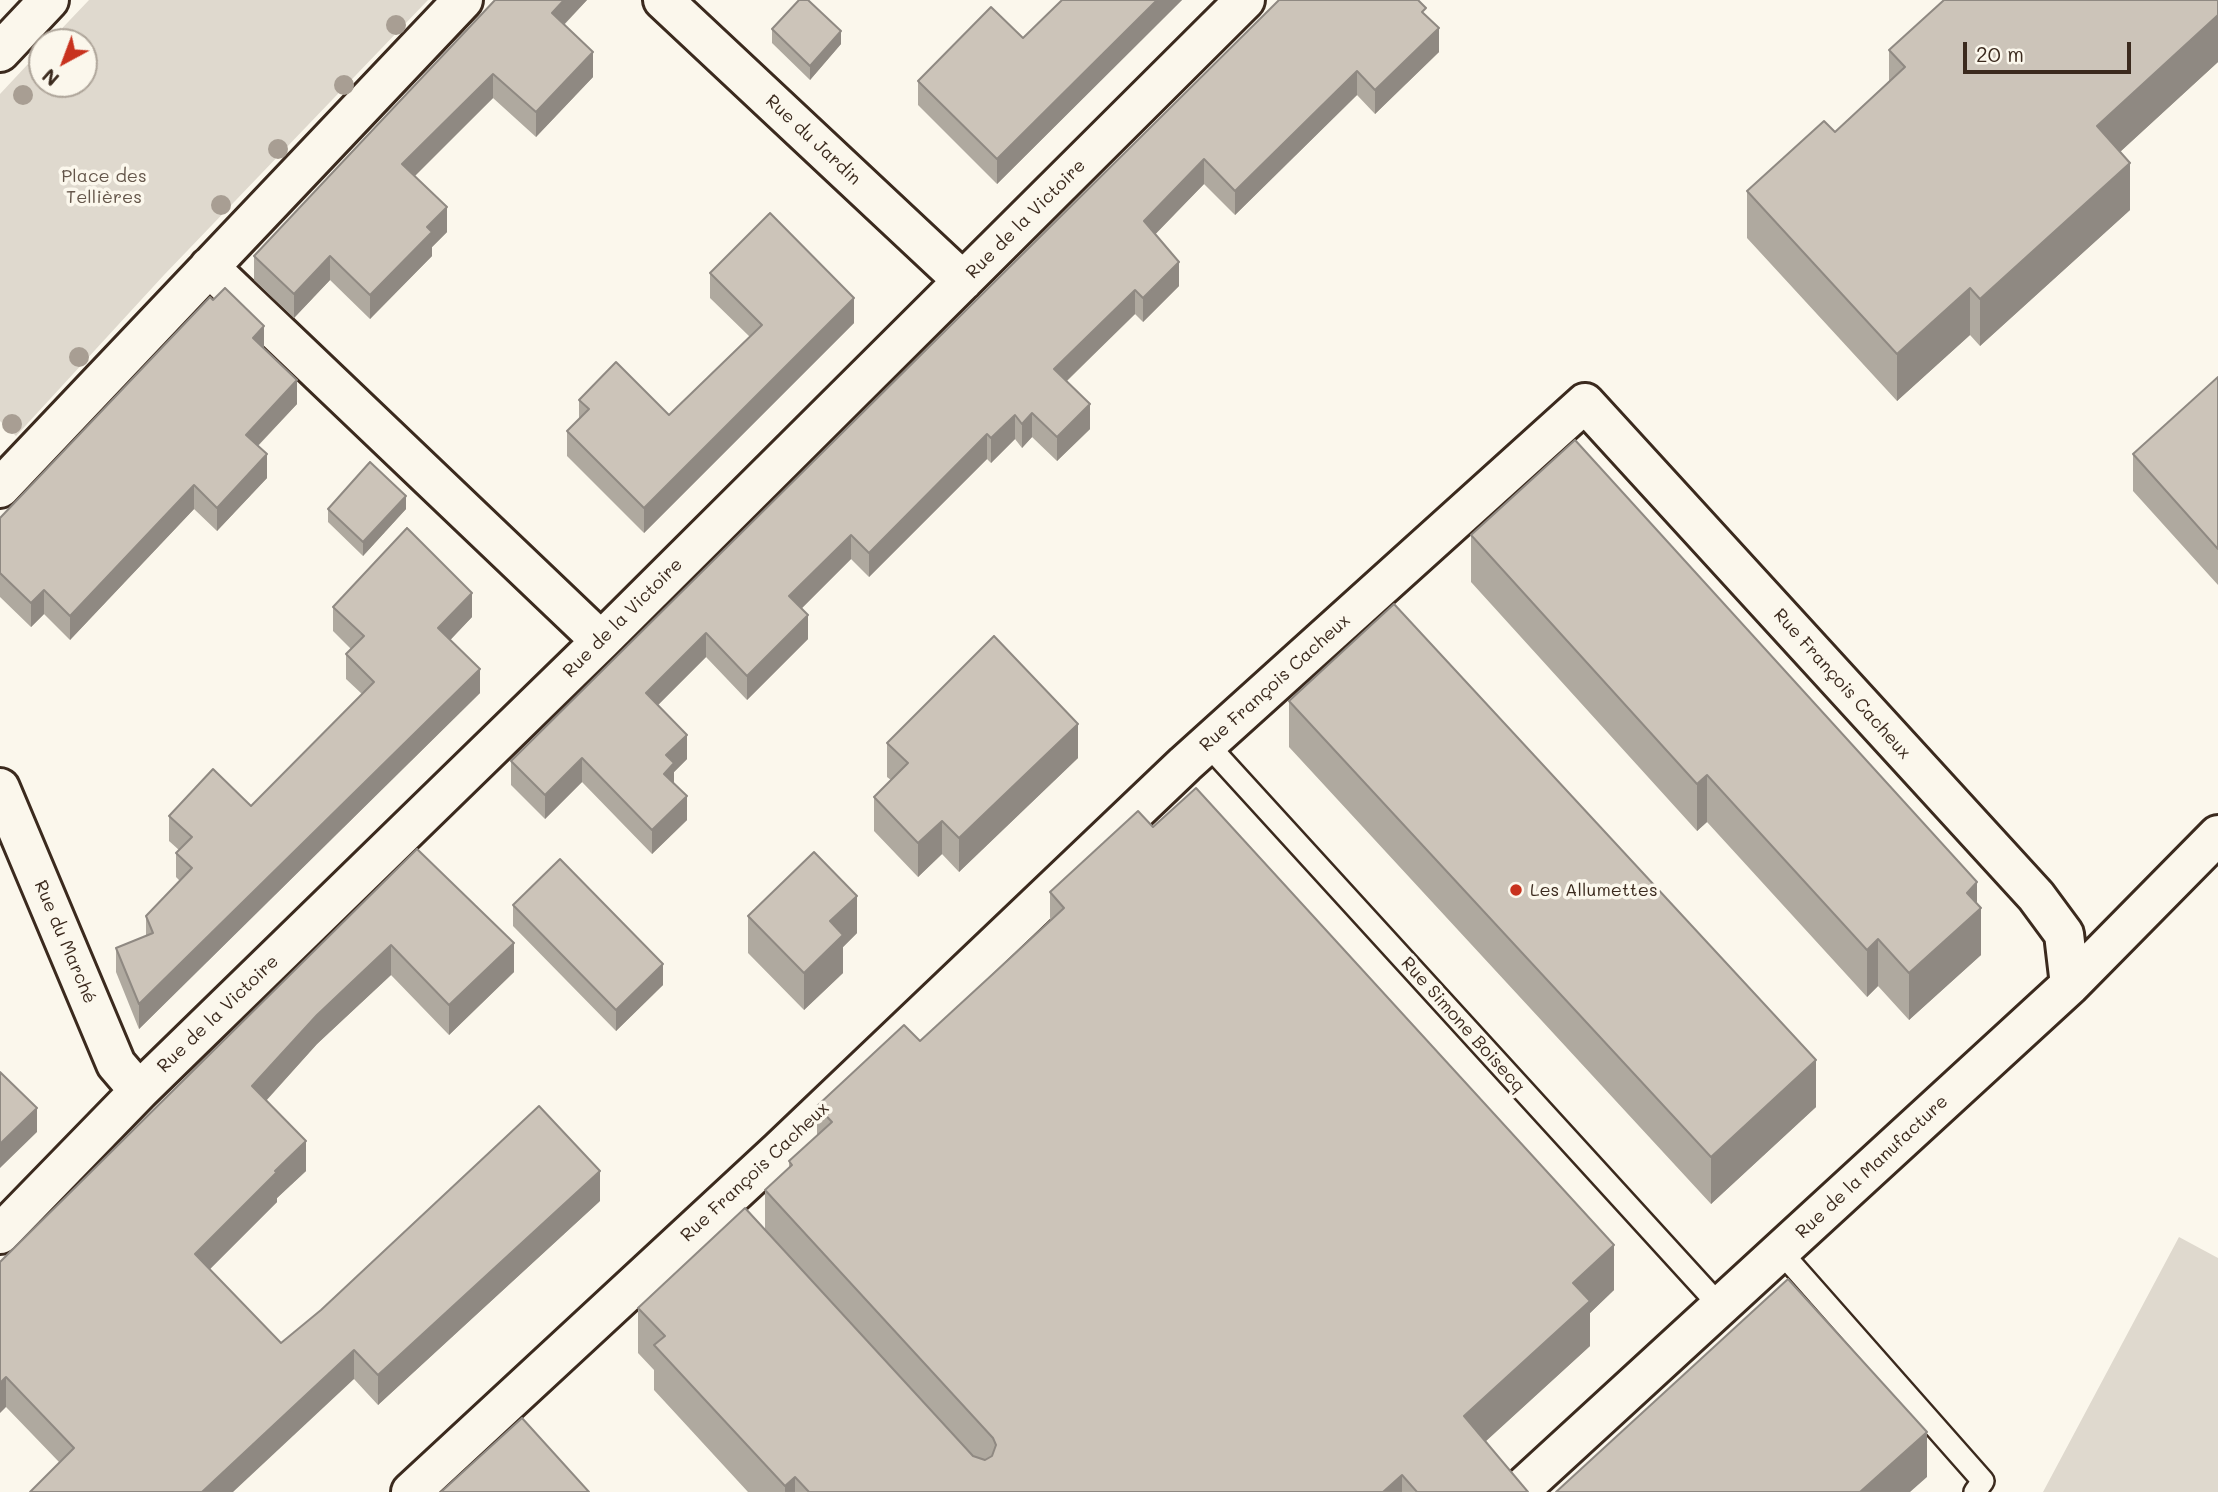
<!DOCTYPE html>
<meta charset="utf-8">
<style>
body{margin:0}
#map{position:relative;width:2218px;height:1492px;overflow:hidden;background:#fbf7ec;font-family:Mali,sans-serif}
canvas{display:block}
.north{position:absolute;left:28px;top:28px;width:70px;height:70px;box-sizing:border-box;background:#fbf7ec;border:2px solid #aea59a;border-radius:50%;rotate:221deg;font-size:19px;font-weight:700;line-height:28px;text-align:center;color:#3b2a1e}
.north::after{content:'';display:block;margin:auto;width:24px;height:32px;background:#c8321e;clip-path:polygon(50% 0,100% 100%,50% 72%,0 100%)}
.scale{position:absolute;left:1963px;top:42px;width:168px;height:32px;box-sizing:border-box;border:4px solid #3b2a1e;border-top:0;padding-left:9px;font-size:21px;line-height:24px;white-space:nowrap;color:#3b2a1e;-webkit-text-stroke:5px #fbf7ec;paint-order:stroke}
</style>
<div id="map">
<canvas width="2218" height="1492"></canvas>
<div class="north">N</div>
<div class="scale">20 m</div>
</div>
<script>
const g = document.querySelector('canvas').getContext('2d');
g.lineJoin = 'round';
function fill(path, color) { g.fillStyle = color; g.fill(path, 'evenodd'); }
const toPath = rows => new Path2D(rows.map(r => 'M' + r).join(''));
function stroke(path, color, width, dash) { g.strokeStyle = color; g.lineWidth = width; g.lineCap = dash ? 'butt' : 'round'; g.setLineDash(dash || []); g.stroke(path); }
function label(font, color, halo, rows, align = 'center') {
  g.font = font + ' Mali,sans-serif'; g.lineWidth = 7; g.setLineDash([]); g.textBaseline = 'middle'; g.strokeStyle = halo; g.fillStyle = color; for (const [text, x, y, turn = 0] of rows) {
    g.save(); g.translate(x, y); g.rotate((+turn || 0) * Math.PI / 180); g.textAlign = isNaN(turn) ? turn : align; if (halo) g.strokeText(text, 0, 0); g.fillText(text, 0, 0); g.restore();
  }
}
fill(toPath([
 [89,0,428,0,164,275,16,436,0,421,0,94,42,49,42,84,84,84,84,42,49,42],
 [2179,1237,2218,1258,2218,1492,2043,1492]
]), '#dfd9ce');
const lane = toPath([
 [1207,744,1720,1306],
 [1780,1251,1983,1481,1975,1492]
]);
const street = toPath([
 [663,0,963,281],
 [0,52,49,0],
 [209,267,601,641],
 [0,488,463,0],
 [0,788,116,1064,139,1091],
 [0,1234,139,1091,601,641,1245,0],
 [411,1492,779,1151,1185,764,1585,403,2036,896,2064,934,2070,985],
 [1518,1492,2070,985,2218,835]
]);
stroke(lane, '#3b2a1e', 26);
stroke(street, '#3b2a1e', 44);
stroke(lane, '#fbf7ec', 21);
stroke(street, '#fbf7ec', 38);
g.fillStyle = '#a89e93';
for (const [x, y] of [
 [396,25],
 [344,85],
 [23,95],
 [278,149],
 [221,205],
 [79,357],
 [12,424]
]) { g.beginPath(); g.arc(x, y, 10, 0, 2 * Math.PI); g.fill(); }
fill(toPath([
 [495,0,587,0,564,25,593,77,536,137,493,98,414,176,447,232,432,247,432,256,370,319,330,280,294,318,254,280,254,256],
 [1062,0,1182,0,997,184,918,105,918,81,1023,38],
 [1279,0,1426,15,1439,52,1375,114,1357,95,1235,215,1204,184,1155,234,1179,286,1143,322,1135,314,1067,381,1090,429,1057,461,1032,437,1022,448,1015,439,991,463,987,459,869,577,851,559,801,609,808,639,747,700,706,657,658,705,687,759,674,772,674,783,687,820,652,854,582,782,545,819,511,785,511,761],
 [2218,0,2218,62,2120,152,2130,210,1980,346,1970,335,1897,401,1747,238,1747,191,1835,132,1889,81,1889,50],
 [772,29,841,44,810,80,772,43],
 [710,273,854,323,644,533,567,456,567,431,579,419,579,400,669,415,750,337,710,298],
 [264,349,297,404,258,446,267,478,217,531,194,509,70,640,44,614,31,627,0,597,0,518],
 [2218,377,2218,585,2133,491,2133,454],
 [328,509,406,509,363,556,328,522],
 [1471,535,1977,904,1981,955,1909,1020,1878,986,1867,997,1707,822,1697,831,1471,582],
 [333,607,472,617,450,640,480,693,139,1029,116,972,116,948,146,936,146,916,180,881,176,877,176,853,179,850,169,841,169,816,251,806,362,694,346,679,346,654,351,649,333,631],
 [1289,701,1816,1107,1711,1204,1289,747],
 [887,743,1078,758,959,872,942,854,918,877,874,831,874,797,891,780,887,777],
 [1153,827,1614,1290,1590,1313,1590,1346,1485,1442,1528,1492,748,1492,654,1390,654,1370,638,1353,638,1308,765,1229,765,1190,789,1168,789,1161,817,1136,817,1106,920,1041,1050,921,1050,892],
 [417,849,514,972,449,1035,391,975,317,1044,266,1101,306,1171,277,1198,277,1202,210,1269,281,1343,600,1201,378,1405,354,1379,59,1462,6,1407,0,1262],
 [513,905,663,985,616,1031,513,926],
 [748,916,857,933,843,947,843,973,804,1010,748,953]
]), '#afa99f');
fill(toPath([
 [564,0,587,0,552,37,552,13],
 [1157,0,1182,0,997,184,997,159],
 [2218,15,2218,62,2097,173,2097,126],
 [1439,28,1439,52,1375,114,1375,90],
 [841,31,841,44,810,80,810,66],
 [593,52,593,77,536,137,536,112],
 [1357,71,1357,95,1235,215,1235,191],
 [493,74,493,98,402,189,402,164],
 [1204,159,1204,184,1144,246,1144,221],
 [2130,163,2130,210,1980,346,1980,299],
 [447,207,447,232,432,247,432,256,370,319,370,295,427,227],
 [330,256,330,280,294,318,294,294],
 [1179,262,1179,286,1143,322,1143,298],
 [1970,288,1970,335,1897,401,1897,354],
 [1135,290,1135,314,1054,393,1054,369],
 [854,298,854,323,644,533,644,508],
 [264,326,264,350,253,338],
 [297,380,297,404,246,458,246,435],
 [1090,404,1090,429,1057,461,1057,437],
 [1032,413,1032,437,1022,448,1022,424],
 [1015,415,1015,439,991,463,991,438],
 [987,434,987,459,869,577,869,553],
 [267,454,267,478,217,531,217,508],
 [194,485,194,509,70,640,70,616],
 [406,496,406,509,363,556,363,542],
 [851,535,851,559,789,621,789,596],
 [44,590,44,614,31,627,31,603],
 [472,593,472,617,438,653,438,628],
 [808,615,808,639,747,700,747,676],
 [706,633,706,657,646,717,646,693],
 [480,669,480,693,139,1029,139,1004],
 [1078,724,1078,758,959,872,959,838],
 [687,735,687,759,674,772,674,787,664,774,666,755],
 [582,758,582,782,545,819,545,795],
 [1707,775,1707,822,1697,831,1697,784],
 [687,796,687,820,652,854,652,830],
 [942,821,942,854,918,877,918,843],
 [1977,882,1977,911,1981,908,1981,955,1909,1020,1909,973,1967,893],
 [857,896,857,933,843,947,843,973,804,1010,804,973,830,921],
 [1878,939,1878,986,1867,997,1867,950],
 [514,943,514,972,449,1035,449,1005],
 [391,945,391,975,317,1044,252,1116,252,1086,317,1015],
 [663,964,663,985,616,1031,616,1010],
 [1816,1060,1816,1107,1711,1204,1711,1157],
 [37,1108,37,1132,0,1168,0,1144],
 [306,1141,306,1171,277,1198,277,1202,195,1284,195,1254,275,1171],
 [600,1171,600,1201,378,1405,378,1375],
 [1614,1245,1614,1290,1590,1313,1590,1346,1464,1461,1464,1416,1573,1283],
 [354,1350,354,1379,233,1492,202,1492],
 [6,1377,6,1407,0,1413,0,1383],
 [1927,1432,1927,1477,1910,1492,1860,1492],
 [1402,1475,1402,1492,1383,1492],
 [795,1477,795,1492,785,1492,785,1486]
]), '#8f8982');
const building = toPath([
 [495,0,564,0,552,13,593,52,536,112,493,74,402,164,447,207,427,227,432,232,370,295,330,256,294,294,254,256,495,0],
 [799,0,808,0,841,31,810,66,772,29,799,0],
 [1062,0,1157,0,997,159,918,81,991,7,1023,38,1062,0],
 [1279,0,1418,0,1426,8,1422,12,1439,28,1375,90,1357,71,1235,191,1204,159,1144,221,1179,262,1143,298,1135,290,1054,369,1090,404,1057,437,1032,413,1022,424,1015,415,991,438,987,434,869,553,851,535,789,596,808,615,747,676,706,633,646,693,687,735,666,755,674,763,664,774,687,796,652,830,582,758,545,795,511,761,1279,0],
 [1944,0,2218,0,2218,15,2097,126,2130,163,1980,299,1970,288,1897,354,1747,191,1824,121,1835,132,1905,67,1889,50,1944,0],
 [770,213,854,298,644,508,567,431,589,409,579,400,616,362,669,415,762,325,710,273,770,213],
 [225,288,264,326,253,338,297,380,246,435,267,454,217,508,194,485,70,616,44,590,31,603,0,573,0,518,210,297,213,300,225,288],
 [2218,377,2218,549,2133,454,2218,377],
 [1575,440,1977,882,1967,893,1981,908,1909,973,1878,939,1867,950,1707,775,1697,784,1471,535,1575,440],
 [370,462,406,496,363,542,328,509,370,462],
 [407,528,472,593,438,628,480,669,139,1004,116,948,153,933,146,916,192,868,176,853,192,837,169,816,213,769,251,806,374,682,346,654,364,636,333,607,407,528],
 [1394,604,1816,1060,1711,1157,1289,701,1394,604],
 [994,636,1078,724,959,838,942,821,918,843,874,797,908,763,887,743,994,636],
 [1196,788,1614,1245,1573,1283,1590,1301,1464,1416,1528,1492,1417,1492,1402,1475,1383,1492,809,1492,795,1477,785,1486,654,1345,665,1336,638,1308,745,1208,973,1456,985,1460,992,1456,996,1445,993,1438,765,1190,792,1165,789,1161,832,1122,817,1106,904,1025,920,1041,994,973,1064,908,1050,892,1138,811,1153,827,1196,788],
 [417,849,514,943,449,1005,391,945,317,1015,252,1086,306,1141,275,1171,277,1172,195,1254,281,1343,321,1310,539,1106,600,1171,378,1375,354,1350,202,1492,30,1492,74,1448,6,1377,0,1383,0,1262,417,849],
 [814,852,857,896,830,921,843,935,804,973,748,916,814,852],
 [560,859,663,964,616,1010,513,905,560,859],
 [0,1072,37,1108,0,1144,0,1072],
 [1788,1279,1927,1432,1860,1492,1556,1492,1788,1279],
 [522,1418,589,1492,441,1492,522,1418]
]);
fill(building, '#ccc4b9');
stroke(building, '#8f8982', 2);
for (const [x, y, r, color] of [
 [1516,890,7,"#c8321e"]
]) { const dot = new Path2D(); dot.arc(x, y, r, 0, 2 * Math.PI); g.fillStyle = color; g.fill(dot); stroke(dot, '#fbf7ec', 2.5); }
label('18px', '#3b2a1e', '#fbf7ec', [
 ["Rue du Jardin",813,140,43],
 ["Rue de la Victoire",1026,219,-45],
 ["Rue de la Victoire",623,618,-45],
 ["Rue François Cacheux",1275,683,-42],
 ["Rue François Cacheux",1842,684,48],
 ["Rue du Marché",65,942,67],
 ["Rue de la Victoire",218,1014,-44],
 ["Rue Simone Boisecq",1463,1025,48],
 ["Rue de la Manufacture",1872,1167,-43],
 ["Rue François Cacheux",755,1172,-43]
]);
label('18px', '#64564a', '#fbf7ec', [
 ["Place des",104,176],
 ["Tellières",104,197]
]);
label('18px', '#3b2a1e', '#fbf7ec', [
 ["Les Allumettes",1530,890]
], 'left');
</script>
